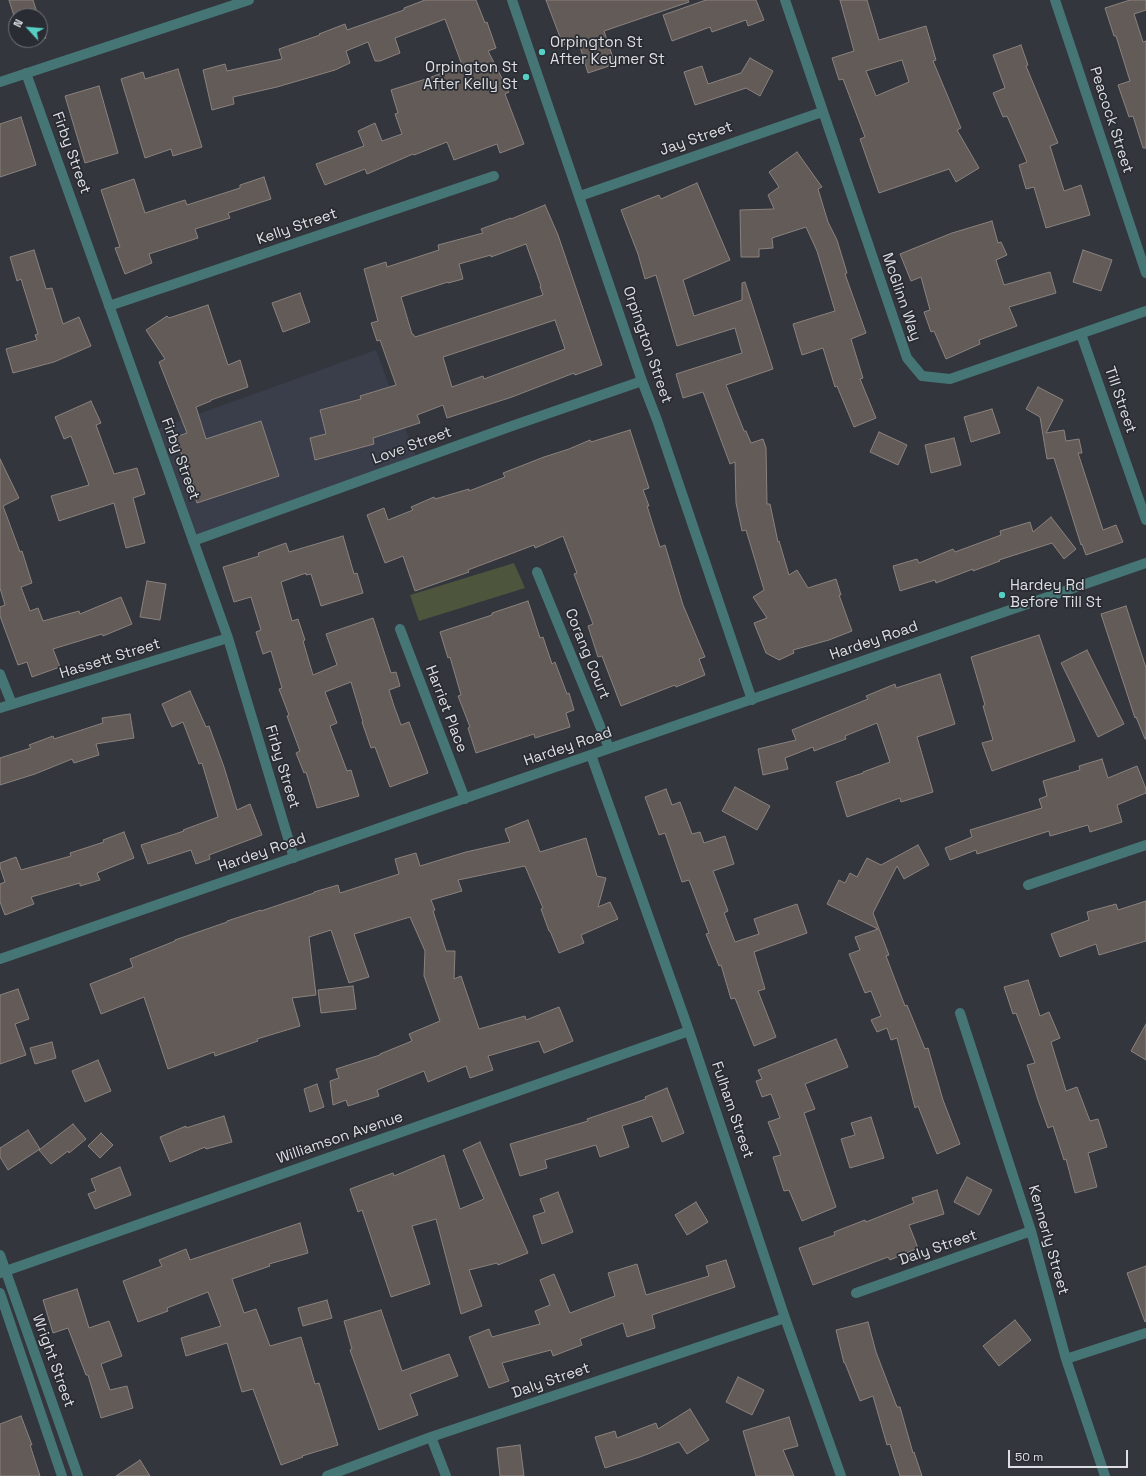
<!DOCTYPE html>
<style>
body{margin:0}
#map{position:relative;width:1146px;height:1476px;overflow:hidden;background:#33363d;font-family:"Space Grotesk",sans-serif}
canvas{display:block}
.north{position:absolute;left:8px;top:8px;width:40px;height:40px;box-sizing:border-box;background:#292c32;border:1px solid #717479;border-radius:50%;rotate:296deg;font-size:11px;font-weight:700;line-height:16px;text-align:center;color:#dddfe3}
.north::after{content:'';display:block;margin:auto;width:14px;height:18px;background:#56cec3;clip-path:polygon(50% 0,100% 100%,50% 72%,0 100%)}
.scale{position:absolute;left:1008px;top:1450px;width:120px;height:18px;box-sizing:border-box;border:2px solid #dddfe3;border-top:0;padding-left:5px;font-size:12px;line-height:14px;white-space:nowrap;color:#dddfe3;-webkit-text-stroke:3px #292c32;paint-order:stroke}
</style>
<div id="map">
<canvas width="1146" height="1476"></canvas>
<div class="north">N</div>
<div class="scale">50 m</div>
</div>
<script>
const g = document.querySelector('canvas').getContext('2d');
g.lineJoin = 'round';
function fill(path, color) { g.fillStyle = color; g.fill(path, 'evenodd'); }
const toPath = rows => new Path2D(rows.map(r => 'M' + r).join(''));
function stroke(path, color, width, dash) { g.strokeStyle = color; g.lineWidth = width; g.lineCap = dash ? 'butt' : 'round'; g.setLineDash(dash || []); g.stroke(path); }
function label(font, color, halo, rows, align = 'center') {
  g.font = font + ' "Space Grotesk",sans-serif'; g.lineWidth = 3.5; g.setLineDash([]); g.textBaseline = 'middle'; g.strokeStyle = halo; g.fillStyle = color; for (const [text, x, y, turn = 0] of rows) {
    g.save(); g.translate(x, y); g.rotate((+turn || 0) * Math.PI / 180); g.textAlign = isNaN(turn) ? turn : align; if (halo) g.strokeText(text, 0, 0); g.fillText(text, 0, 0); g.restore();
  }
}
fill(toPath([
 [376,350,417,460,193,541,154,430]
]), '#3a3e4b');
fill(toPath([
 [514,563,525,588,419,621,410,595]
]), '#4d563c');
const building = toPath([
 [9,0,33,0,38,16,16,16,16,22,9,0],
 [425,0,476,0,485,23,487,22,496,48,488,51,509,92,505,94,524,144,500,153,497,144,454,160,447,142,414,155,413,154,367,174,365,169,325,185,316,164,364,146,358,131,375,123,382,141,402,134,395,114,398,113,391,90,429,78,462,65,445,19,395,38,400,53,380,61,375,61,368,42,346,51,350,63,335,70,277,87,233,97,234,104,212,110,203,70,225,64,227,71,282,59,279,49,320,35,319,34,345,24,347,30,404,10,404,8,425,0],
 [546,0,688,0,689,2,604,31,615,64,588,73,578,40,563,45,546,0],
 [706,0,756,0,764,20,748,26,746,20,712,32,710,27,672,41,663,15,706,0],
 [840,0,867,0,879,40,926,26,936,60,933,61,961,128,957,130,979,168,956,182,949,169,879,193,860,139,865,137,843,79,839,80,832,58,854,51,840,0],
 [902,60,909,82,876,96,866,71,902,60],
 [1130,0,1146,0,1146,10,1134,14,1143,42,1146,41,1146,148,1143,148,1133,116,1129,117,1118,85,1130,81,1116,36,1114,36,1105,8,1130,0],
 [40,22,46,38,24,46,22,40,40,40,40,22],
 [1021,45,1028,65,1026,66,1058,143,1050,146,1064,191,1081,185,1090,215,1046,228,1034,187,1026,189,1019,165,1027,162,1007,116,1003,117,993,93,1005,88,993,55,1021,45],
 [750,58,773,71,760,96,746,88,695,105,684,72,702,66,708,84,741,73,750,58],
 [178,69,202,147,173,156,171,149,145,158,121,79,143,72,145,79,178,69],
 [99,86,118,153,85,163,65,96,99,86],
 [21,117,36,165,0,177,0,124,21,117],
 [797,152,822,187,818,189,828,222,837,240,847,273,845,274,866,333,851,339,863,378,860,379,876,418,854,427,837,386,835,387,823,348,802,355,793,324,835,311,817,251,806,227,772,238,773,248,759,249,759,257,741,257,740,210,774,209,768,195,779,187,769,172,797,152],
 [264,177,271,199,228,213,230,218,195,229,198,238,149,254,152,263,125,274,115,248,120,247,101,190,134,179,145,213,185,200,187,205,240,188,240,185,264,177],
 [697,183,730,260,683,280,694,316,742,300,742,283,745,282,773,369,726,385,744,431,746,431,751,443,763,439,766,448,767,504,770,504,778,542,779,541,789,575,797,570,808,588,836,579,841,595,839,595,852,631,829,640,793,650,794,653,779,660,766,653,754,623,767,618,753,597,764,590,746,530,742,531,736,503,735,462,730,464,703,392,683,398,676,374,742,353,735,328,677,346,656,275,645,279,638,254,621,210,659,195,661,199,697,183],
 [545,205,558,235,602,365,575,375,574,373,512,397,447,418,443,405,417,415,420,423,373,438,374,444,315,460,310,438,326,434,320,410,361,399,360,396,396,385,380,340,377,341,371,323,378,321,364,269,386,262,387,267,439,250,438,245,483,233,481,229,511,218,511,219,545,205],
 [526,244,541,286,540,286,543,295,415,337,413,334,412,334,401,297,448,282,448,283,463,279,459,264,491,255,491,257,526,244],
 [555,320,565,349,484,379,483,376,452,387,443,357,555,320],
 [992,221,998,243,1001,242,1007,255,996,260,1004,285,1050,272,1056,293,1009,307,1017,326,979,340,980,344,946,359,934,331,931,332,924,312,930,310,921,277,911,281,900,254,952,233,992,221],
 [34,250,46,289,52,288,63,324,79,317,91,346,54,362,13,373,6,349,37,340,35,335,38,334,21,279,17,281,10,257,34,250],
 [1083,250,1112,260,1101,291,1073,282,1083,250],
 [300,293,310,322,283,332,272,303,300,293],
 [208,305,228,365,240,360,248,387,211,400,211,401,196,407,206,439,261,421,279,476,197,503,176,437,187,433,159,362,165,359,146,330,167,316,169,318,208,305],
 [1038,387,1063,400,1046,433,1064,430,1066,441,1079,439,1082,453,1078,453,1103,530,1116,525,1123,542,1086,555,1082,544,1081,545,1054,458,1047,459,1040,417,1026,409,1038,387],
 [91,401,101,423,96,425,114,474,137,468,145,494,133,498,145,543,126,548,114,503,59,521,51,496,89,485,71,436,64,439,55,417,91,401],
 [992,409,1000,433,971,442,964,417,992,409],
 [630,430,649,488,643,490,649,506,647,506,660,547,665,545,683,605,705,657,699,659,705,675,676,687,675,685,621,706,602,656,598,657,588,626,593,624,574,574,577,573,563,536,535,548,534,545,468,570,469,572,415,591,403,556,385,563,367,515,384,508,388,520,413,510,411,507,434,497,435,499,469,489,469,491,505,477,503,473,544,457,569,449,590,440,591,442,630,430],
 [879,432,907,445,898,465,870,452,879,432],
 [954,438,961,465,931,473,925,445,954,438],
 [0,459,19,498,3,506,20,552,22,551,32,583,21,587,30,611,38,608,43,621,79,611,80,614,121,597,132,624,103,636,102,634,53,649,60,667,32,677,27,662,18,665,0,616,0,607,5,605,0,588,0,459],
 [1051,517,1076,549,1064,559,1052,543,999,560,1000,561,973,571,973,569,936,583,935,580,900,591,893,566,917,559,919,563,953,549,955,552,1001,535,1000,531,1030,522,1033,532,1051,517],
 [343,536,354,574,357,573,363,593,321,606,311,574,306,575,306,573,281,582,292,621,298,619,305,640,303,641,313,675,337,665,326,634,373,618,391,673,396,672,400,686,389,690,394,706,401,725,409,722,428,773,390,787,375,747,371,748,362,722,363,722,351,682,325,692,337,723,330,726,347,771,351,770,359,796,317,808,306,772,304,773,296,753,300,751,287,716,289,715,279,689,282,688,271,651,263,654,256,632,261,630,251,597,234,602,223,567,259,556,258,553,286,543,289,552,343,536],
 [147,581,166,584,160,620,140,617,147,581],
 [528,601,540,638,543,637,552,664,555,662,567,694,569,693,574,710,566,713,570,727,535,738,534,734,476,753,468,728,470,727,458,696,461,695,450,657,448,658,440,632,492,615,492,613,528,601],
 [1126,606,1146,668,1146,739,1145,739,1136,717,1135,718,1101,614,1126,606],
 [1039,635,1075,741,992,771,982,743,993,740,983,706,985,705,971,657,1039,635],
 [1087,650,1124,724,1098,737,1061,663,1087,650],
 [940,674,955,724,917,737,933,792,901,802,900,798,847,817,836,782,863,773,863,772,890,762,877,723,845,736,846,739,814,751,813,747,785,758,788,769,763,775,758,749,796,740,792,730,868,699,866,696,895,684,896,688,940,674],
 [190,691,206,727,209,726,224,767,237,810,250,804,262,835,209,855,210,859,196,864,191,850,148,864,141,845,184,831,183,830,218,817,202,763,199,764,183,722,172,727,162,704,190,691],
 [130,714,134,738,96,744,99,755,74,763,72,759,35,774,0,785,0,758,31,748,29,745,53,736,54,739,103,723,102,718,130,714],
 [1102,759,1108,778,1137,766,1146,789,1146,793,1117,805,1122,822,1090,832,1088,825,1050,836,1049,831,977,854,976,850,950,860,945,848,972,837,970,830,1042,808,1039,799,1047,796,1043,781,1080,770,1079,766,1102,759],
 [735,787,770,806,757,830,722,811,735,787],
 [666,789,672,805,680,802,692,834,700,832,704,843,725,836,734,864,713,871,728,911,724,913,735,942,759,934,754,919,797,904,807,933,754,952,765,989,758,991,776,1037,754,1046,735,998,731,999,721,965,719,966,706,934,709,933,689,880,682,882,665,833,659,835,645,797,666,789],
 [528,820,540,852,586,838,597,876,606,878,598,907,610,902,618,919,581,935,584,943,559,953,550,931,549,931,541,909,543,908,525,866,458,880,462,891,431,900,435,910,433,911,446,951,455,951,454,979,461,976,479,1029,525,1016,526,1020,559,1007,573,1041,544,1053,539,1041,488,1056,493,1070,470,1078,466,1066,428,1082,424,1071,377,1090,379,1096,348,1106,346,1100,333,1105,330,1081,339,1078,336,1069,380,1055,380,1054,412,1041,409,1034,440,1021,424,976,425,951,410,917,354,934,369,977,349,983,331,930,309,937,316,995,292,998,300,1026,257,1039,258,1041,215,1056,214,1052,168,1069,144,997,101,1014,90,984,133,967,130,959,175,941,175,940,227,922,227,921,261,910,261,911,314,893,314,892,338,885,340,893,399,874,395,859,416,853,420,866,466,852,510,842,505,829,528,820],
 [124,832,134,858,97,873,100,880,80,886,80,883,31,897,34,904,5,915,0,902,0,884,5,882,0,867,0,863,16,857,21,870,71,856,70,853,104,842,103,840,124,832],
 [918,845,929,865,904,879,897,866,873,913,889,955,886,956,905,1006,907,1005,925,1049,928,1048,943,1100,960,1144,937,1154,918,1106,915,1108,897,1038,891,1040,887,1028,877,1032,871,1020,881,1016,871,991,865,993,849,954,860,950,855,937,878,929,827,904,839,880,845,883,850,873,857,877,867,858,881,865,918,845],
 [1146,901,1146,941,1099,955,1096,944,1060,957,1051,934,1089,920,1087,912,1116,904,1118,910,1146,901],
 [1028,980,1040,1016,1049,1012,1060,1038,1051,1042,1066,1091,1077,1087,1090,1121,1098,1119,1107,1147,1088,1153,1097,1187,1075,1193,1066,1159,1064,1160,1053,1126,1048,1128,1038,1100,1027,1065,1035,1063,1016,1013,1013,1014,1004,987,1028,980],
 [353,986,356,1009,321,1013,318,990,353,986],
 [18,989,29,1019,15,1024,26,1055,0,1064,0,995,18,989],
 [1146,1024,1146,1060,1131,1051,1146,1024],
 [836,1039,848,1067,805,1084,815,1109,804,1113,836,1207,802,1221,789,1190,784,1191,773,1157,781,1155,768,1122,780,1118,771,1094,762,1097,756,1081,762,1079,758,1070,836,1039],
 [52,1042,56,1058,35,1064,30,1048,52,1042],
 [98,1060,111,1091,85,1102,72,1071,98,1060],
 [317,1084,324,1107,310,1112,304,1089,317,1084],
 [667,1088,684,1133,662,1142,652,1116,622,1126,629,1147,600,1157,596,1145,545,1160,547,1168,520,1176,510,1144,588,1121,587,1119,646,1099,645,1097,667,1088],
 [224,1116,232,1142,206,1149,205,1147,170,1162,160,1137,186,1126,186,1128,224,1116],
 [871,1117,884,1158,850,1168,841,1139,855,1135,851,1123,871,1117],
 [73,1124,86,1139,69,1153,68,1151,51,1164,39,1150,73,1124],
 [28,1130,40,1149,8,1170,0,1157,0,1148,28,1130],
 [101,1133,113,1145,100,1158,88,1146,101,1133],
 [480,1142,528,1253,498,1265,497,1263,469,1270,482,1306,461,1314,436,1219,412,1226,430,1284,391,1297,362,1210,358,1212,350,1189,393,1173,394,1176,444,1155,460,1209,484,1199,463,1150,480,1142],
 [120,1167,131,1195,95,1209,88,1194,96,1191,91,1179,120,1167],
 [967,1177,992,1190,979,1215,954,1202,967,1177],
 [937,1190,944,1214,909,1225,918,1248,890,1260,888,1257,813,1285,799,1248,835,1235,834,1232,865,1220,866,1222,914,1203,912,1198,937,1190],
 [558,1192,573,1232,542,1244,533,1216,545,1212,540,1199,558,1192],
 [696,1202,708,1222,687,1235,675,1215,696,1202],
 [300,1223,308,1253,269,1264,270,1266,232,1279,244,1313,256,1309,270,1346,301,1337,315,1384,319,1383,338,1445,302,1456,303,1457,281,1465,253,1389,242,1392,227,1343,186,1356,181,1338,221,1326,208,1292,167,1308,168,1311,138,1322,123,1281,162,1266,159,1260,186,1249,190,1260,300,1223],
 [726,1260,735,1287,652,1315,655,1328,627,1337,623,1323,580,1339,582,1345,553,1356,551,1350,502,1363,509,1381,489,1388,469,1337,489,1329,492,1337,540,1324,535,1311,550,1305,540,1280,554,1274,570,1313,615,1296,608,1273,637,1264,646,1295,709,1276,706,1266,726,1260],
 [1146,1266,1146,1321,1145,1322,1127,1273,1146,1266],
 [77,1289,89,1328,109,1321,122,1356,101,1364,110,1390,127,1386,133,1408,101,1418,88,1375,86,1375,68,1328,53,1333,43,1300,77,1289],
 [327,1300,332,1318,303,1326,298,1308,327,1300],
 [381,1310,402,1371,449,1354,458,1376,410,1394,418,1415,379,1430,350,1350,352,1349,344,1321,381,1310],
 [1015,1320,1031,1340,999,1366,983,1346,1015,1320],
 [868,1322,876,1352,897,1407,900,1407,913,1453,914,1452,922,1476,900,1476,890,1444,887,1445,873,1396,860,1401,845,1363,844,1363,836,1330,868,1322],
 [738,1377,764,1390,752,1415,726,1402,738,1377],
 [690,1409,709,1440,687,1454,679,1442,640,1457,605,1468,595,1437,615,1431,617,1438,656,1423,658,1429,690,1409],
 [21,1416,32,1445,30,1445,40,1476,0,1476,0,1424,21,1416],
 [789,1417,798,1446,783,1450,794,1476,756,1476,743,1431,789,1417],
 [520,1445,524,1476,500,1476,497,1448,520,1445],
 [140,1460,150,1476,116,1476,140,1460]
]);
fill(building, '#635b57');
stroke(building, '#8b827e', 1);
stroke(toPath([
 [512,0,642,381,657,420,752,700],
 [785,0,907,358,922,376,950,379,1146,311],
 [1055,0,1146,273],
 [26,73,228,638,294,858],
 [0,82,249,0],
 [580,196,822,112],
 [109,306,494,176],
 [1081,334,1146,520],
 [193,541,509,427,642,381],
 [537,572,609,748],
 [400,629,465,799],
 [0,674,12,704],
 [0,708,228,638],
 [591,755,689,1031,785,1318,841,1476],
 [1028,885,1146,845],
 [0,959,1146,563],
 [960,1013,1031,1231,1066,1359,1105,1476],
 [0,1255,78,1476],
 [0,1273,689,1031],
 [0,1293,62,1476],
 [856,1293,1031,1231],
 [1066,1359,1146,1333],
 [431,1437,446,1476],
 [327,1476,431,1437,785,1318]
]), '#467576', 10);
for (const [x, y, r, color] of [
 [542,52,4,"#56cec3"],
 [526,77,4,"#56cec3"],
 [1002,595,4,"#56cec3"]
]) { const dot = new Path2D(); dot.arc(x, y, r, 0, 2 * Math.PI); g.fillStyle = color; g.fill(dot); stroke(dot, '#292c32', 1.5); }
label('15px', '#dddfe3', '#292c32', [
 ["Orpington St",550,43],
 ["After Keymer St",550,60],
 ["Orpington St",518,68,"right"],
 ["After Kelly St",518,85,"right"],
 ["Hardey Rd",1010,586],
 ["Before Till St",1010,603]
], 'left');
label('15px', '#dddfe3', '#292c32', [
 ["Peacock Street",1111,120,72],
 ["Jay Street",696,139,-19],
 ["Firby Street",71,153,70],
 ["Kelly Street",297,227,-19],
 ["McGlinn Way",901,297,71],
 ["Orpington Street",647,345,71],
 ["Till Street",1120,400,71],
 ["Love Street",412,446,-20],
 ["Firby Street",180,459,70],
 ["Hardey Road",874,641,-19],
 ["Corang Court",587,654,68],
 ["Hassett Street",110,659,-17],
 ["Harriet Place",446,709,69],
 ["Hardey Road",568,747,-19],
 ["Firby Street",282,767,73],
 ["Hardey Road",262,853,-19],
 ["Fulham Street",732,1110,71],
 ["Williamson Avenue",340,1138,-19],
 ["Kennerly Street",1048,1240,74],
 ["Daly Street",938,1248,-19],
 ["Wright Street",53,1361,70],
 ["Daly Street",551,1381,-19]
]);
</script>
